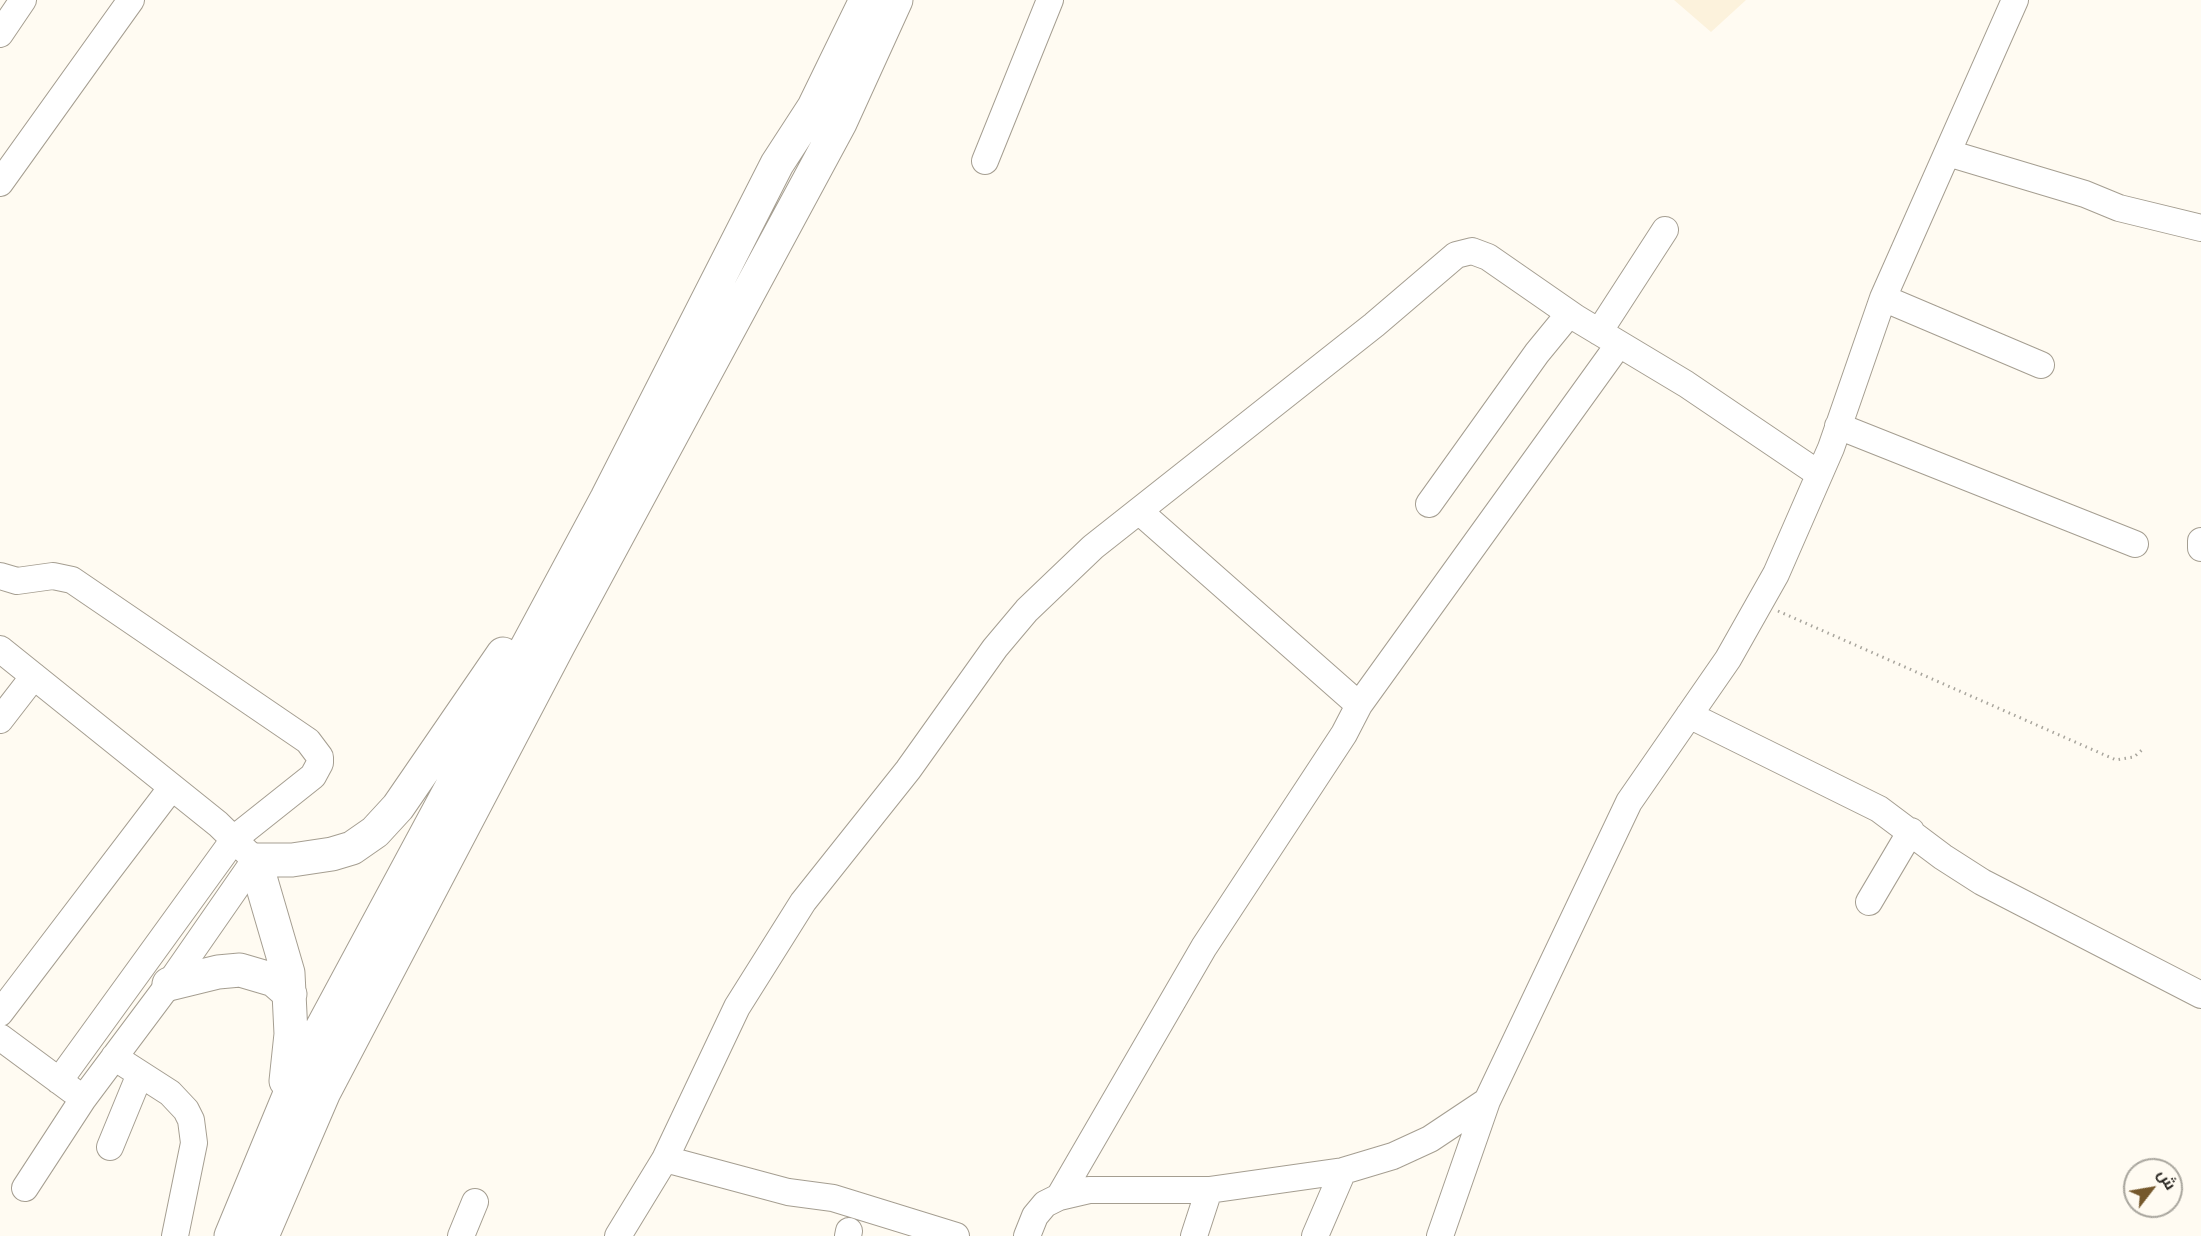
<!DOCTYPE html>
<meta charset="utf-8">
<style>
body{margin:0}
#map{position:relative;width:2201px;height:1236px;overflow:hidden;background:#fffbf2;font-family:"Fira Sans Condensed",Cairo,sans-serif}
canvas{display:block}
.north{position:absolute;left:2123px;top:1158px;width:60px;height:60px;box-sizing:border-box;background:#fffbf2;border:2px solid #a9a69e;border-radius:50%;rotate:59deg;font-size:16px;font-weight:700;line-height:24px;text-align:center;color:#292621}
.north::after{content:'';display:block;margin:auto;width:21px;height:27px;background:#75582c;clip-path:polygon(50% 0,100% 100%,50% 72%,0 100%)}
</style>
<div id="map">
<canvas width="2201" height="1236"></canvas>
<div class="north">ش</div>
</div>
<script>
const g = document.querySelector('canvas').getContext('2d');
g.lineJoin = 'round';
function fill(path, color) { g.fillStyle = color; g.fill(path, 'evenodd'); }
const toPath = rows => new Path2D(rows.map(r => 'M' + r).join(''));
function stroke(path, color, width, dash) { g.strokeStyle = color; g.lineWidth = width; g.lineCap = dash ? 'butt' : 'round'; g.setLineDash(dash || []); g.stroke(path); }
fill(toPath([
 [1674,0,1746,0,1711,32]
]), '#fcf2dc');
const minor = toPath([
 [0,34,23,0],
 [1948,153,2085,194,2119,208,2201,228],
 [985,161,1050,0],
 [0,183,131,0],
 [1883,298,2041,365],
 [1599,332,1665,230],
 [1838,426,2135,544],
 [1429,504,1537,353,1569,314],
 [2201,541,2201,548],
 [0,576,17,581,53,576,72,580,308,741,320,757,320,763,313,776,235,838,59,1081],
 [0,649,218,824,255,860,169,984,83,1099,25,1188],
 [1359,705,1619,344],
 [1689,715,1879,809,1943,857,1982,882,2201,995],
 [0,720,34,676],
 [1869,902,1911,831],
 [0,1013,172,787],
 [0,1037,73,1091],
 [114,1057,170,1093,186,1110,191,1120,194,1143,175,1236],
 [110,1147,140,1074],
 [665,1159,788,1192,833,1198,956,1236],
 [1059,1197,1204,947,1344,734,1359,705,1140,512],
 [461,1236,475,1202],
 [618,1236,665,1159,737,1007,803,902,908,770,995,648,1027,610,1093,547,1374,325,1456,255,1472,251,1488,257,1576,318,1686,384,1819,474],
 [848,1236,849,1231],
 [1027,1236,1035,1216,1045,1204,1059,1197,1089,1190,1209,1190,1343,1171,1393,1156,1430,1139,1487,1101],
 [1194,1236,1209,1190],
 [1315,1236,1343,1171],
 [1440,1236,1487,1101,1629,802,1728,659,1776,574,1831,448,1883,298,2015,0]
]);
const highway = toPath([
 [169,984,218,972,240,970,274,980,290,994],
 [286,1081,291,1034,288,973,255,860,292,860,332,854,352,848,375,832,398,807,503,654],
 [231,1236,301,1067,607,498,777,164,814,107,866,0],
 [262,1236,324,1092,559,644,840,123,896,0]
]);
stroke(minor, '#a59e91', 28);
stroke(highway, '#a59e91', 35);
stroke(toPath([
 [1778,611,2116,760,2134,757,2142,750]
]), '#a8a59d', 3, [1.5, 4.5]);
stroke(minor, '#fff', 26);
stroke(highway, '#fff', 33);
</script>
